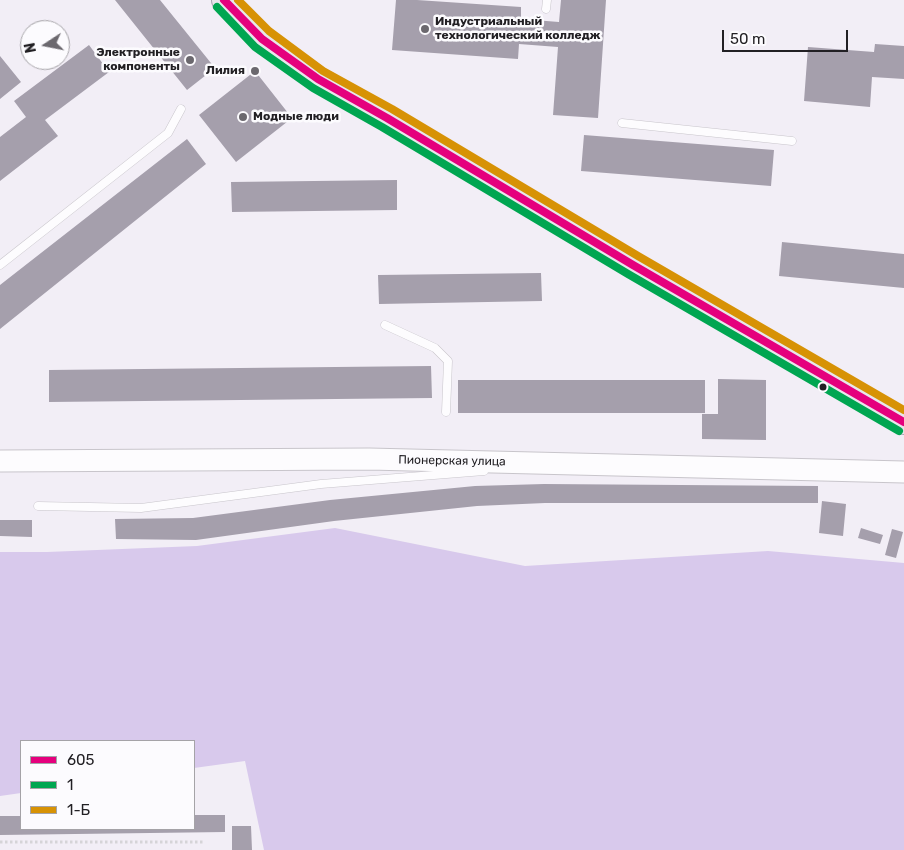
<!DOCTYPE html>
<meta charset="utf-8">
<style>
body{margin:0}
#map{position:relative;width:904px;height:850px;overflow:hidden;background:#f2eef6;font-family:Rubik,sans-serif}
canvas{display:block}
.legend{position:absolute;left:20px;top:740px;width:175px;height:90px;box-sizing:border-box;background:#fcfbfe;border:1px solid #a5a3a7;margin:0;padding:6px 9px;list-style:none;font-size:15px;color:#222024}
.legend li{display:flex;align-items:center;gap:10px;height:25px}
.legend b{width:25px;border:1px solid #a5a3a7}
.north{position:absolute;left:20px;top:20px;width:50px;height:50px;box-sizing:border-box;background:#fcfbfe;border:1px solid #a5a3a7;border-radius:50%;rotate:259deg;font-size:14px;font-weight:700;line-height:20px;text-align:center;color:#222024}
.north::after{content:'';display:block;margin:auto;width:18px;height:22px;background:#6b686e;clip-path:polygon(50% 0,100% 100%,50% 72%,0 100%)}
.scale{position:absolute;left:722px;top:30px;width:126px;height:22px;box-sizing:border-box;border:2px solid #222024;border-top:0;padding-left:6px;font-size:15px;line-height:18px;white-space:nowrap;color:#222024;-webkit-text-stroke:4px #fcfbfe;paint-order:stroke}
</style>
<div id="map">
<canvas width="904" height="850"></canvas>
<ul class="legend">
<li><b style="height:6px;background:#e5007d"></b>605</li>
<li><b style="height:6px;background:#00a651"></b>1</li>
<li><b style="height:6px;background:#d79205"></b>1-Б</li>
</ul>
<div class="north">N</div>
<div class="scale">50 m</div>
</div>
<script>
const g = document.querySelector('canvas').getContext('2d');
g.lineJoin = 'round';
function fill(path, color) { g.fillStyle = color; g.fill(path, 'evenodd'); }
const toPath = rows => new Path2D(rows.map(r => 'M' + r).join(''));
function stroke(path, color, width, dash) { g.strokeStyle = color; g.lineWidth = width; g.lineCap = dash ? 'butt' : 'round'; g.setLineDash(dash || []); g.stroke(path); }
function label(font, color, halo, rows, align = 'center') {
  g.font = font + ' Rubik,sans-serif'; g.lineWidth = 5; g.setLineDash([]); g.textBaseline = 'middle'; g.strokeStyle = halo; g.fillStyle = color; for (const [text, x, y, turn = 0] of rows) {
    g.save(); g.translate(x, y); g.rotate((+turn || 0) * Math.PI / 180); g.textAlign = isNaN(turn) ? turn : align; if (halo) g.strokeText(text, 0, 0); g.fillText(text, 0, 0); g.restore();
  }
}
fill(toPath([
 [335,528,525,566,768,551,904,563,904,850,264,850,245,761,194,768,194,741,21,741,21,793,0,796,0,552,47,552,197,546]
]), '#d8c9ec');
fill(toPath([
 [115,0,160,0,215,68,187,90],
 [396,0,417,0,521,7,521,19,559,22,561,0,606,0,598,118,553,115,558,47,519,44,518,59,392,50],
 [875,44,904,46,904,79,872,77,870,107,804,101,808,47,874,52],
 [89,45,109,72,45,120,58,136,0,181,0,137,26,117,14,101],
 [0,56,21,82,0,99],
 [255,71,292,118,236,162,199,115],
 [584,135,774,150,771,186,581,171],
 [187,139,206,164,0,329,0,285],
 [397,180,397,210,232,212,231,182],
 [782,242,904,254,904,288,779,276],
 [541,273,542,301,379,304,378,275],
 [431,366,432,398,49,402,49,370],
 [718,379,766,380,766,440,702,439,702,414,718,414],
 [458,380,705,380,705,413,458,413],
 [544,484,818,486,818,503,545,503,477,506,334,521,196,540,116,539,115,519,193,518,330,500,475,486],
 [822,501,846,504,843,536,819,533],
 [0,520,32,520,32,537,0,536],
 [861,528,883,535,880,544,858,538],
 [892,529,903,532,896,558,885,555],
 [194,815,225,815,225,832,0,835,0,816,21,816,21,829,194,829],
 [232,826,251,826,252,850,232,850]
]), '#a59fac');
const service = toPath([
 [546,9,547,0],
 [622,123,792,141],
 [0,265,168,133,181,109],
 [385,325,435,348,448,361,446,412],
 [38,506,141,508,321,484,484,471]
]);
const secondary = toPath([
 [0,461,369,459,904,472]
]);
const primary = toPath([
 [224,0,262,39,318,79,387,118,633,265,904,422]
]);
stroke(service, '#c8c5cb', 9);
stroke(secondary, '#c8c5cb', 23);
stroke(primary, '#aaa4b1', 26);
stroke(toPath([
 [0,842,203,842]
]), '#d5d4d7', 3, [2.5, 2.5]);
stroke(service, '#fdfcfe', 8);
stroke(secondary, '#fdfcfe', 21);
stroke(primary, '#e8e6eb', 24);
stroke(toPath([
 [224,0,262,39,318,79,387,118,633,265,904,422]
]), '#e5007d', 8);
stroke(toPath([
 [217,7,255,47,313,88,382,127,628,274,899,431]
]), '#00a651', 8);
stroke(toPath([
 [238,0,269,31,323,71,392,109,638,256,904,410]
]), '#d79205', 8);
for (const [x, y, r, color] of [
 [425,29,5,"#6b686e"],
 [190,60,5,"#6b686e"],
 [255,71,5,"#6b686e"],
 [243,117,5,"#6b686e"],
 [823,387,4.5,"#222024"]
]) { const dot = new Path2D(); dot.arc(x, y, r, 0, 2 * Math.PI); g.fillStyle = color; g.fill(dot); stroke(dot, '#fcfbfe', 2); }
label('bold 12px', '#222024', '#fcfbfe', [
 ["Индустриальный",435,22],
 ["технологический колледж",435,36],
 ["Электронные",180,53,"right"],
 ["компоненты",180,67,"right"],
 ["Лилия",245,71,"right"],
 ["Модные люди",253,117]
], 'left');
label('12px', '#222024', '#fcfbfe', [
 ["Пионерская улица",452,461,1]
]);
</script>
